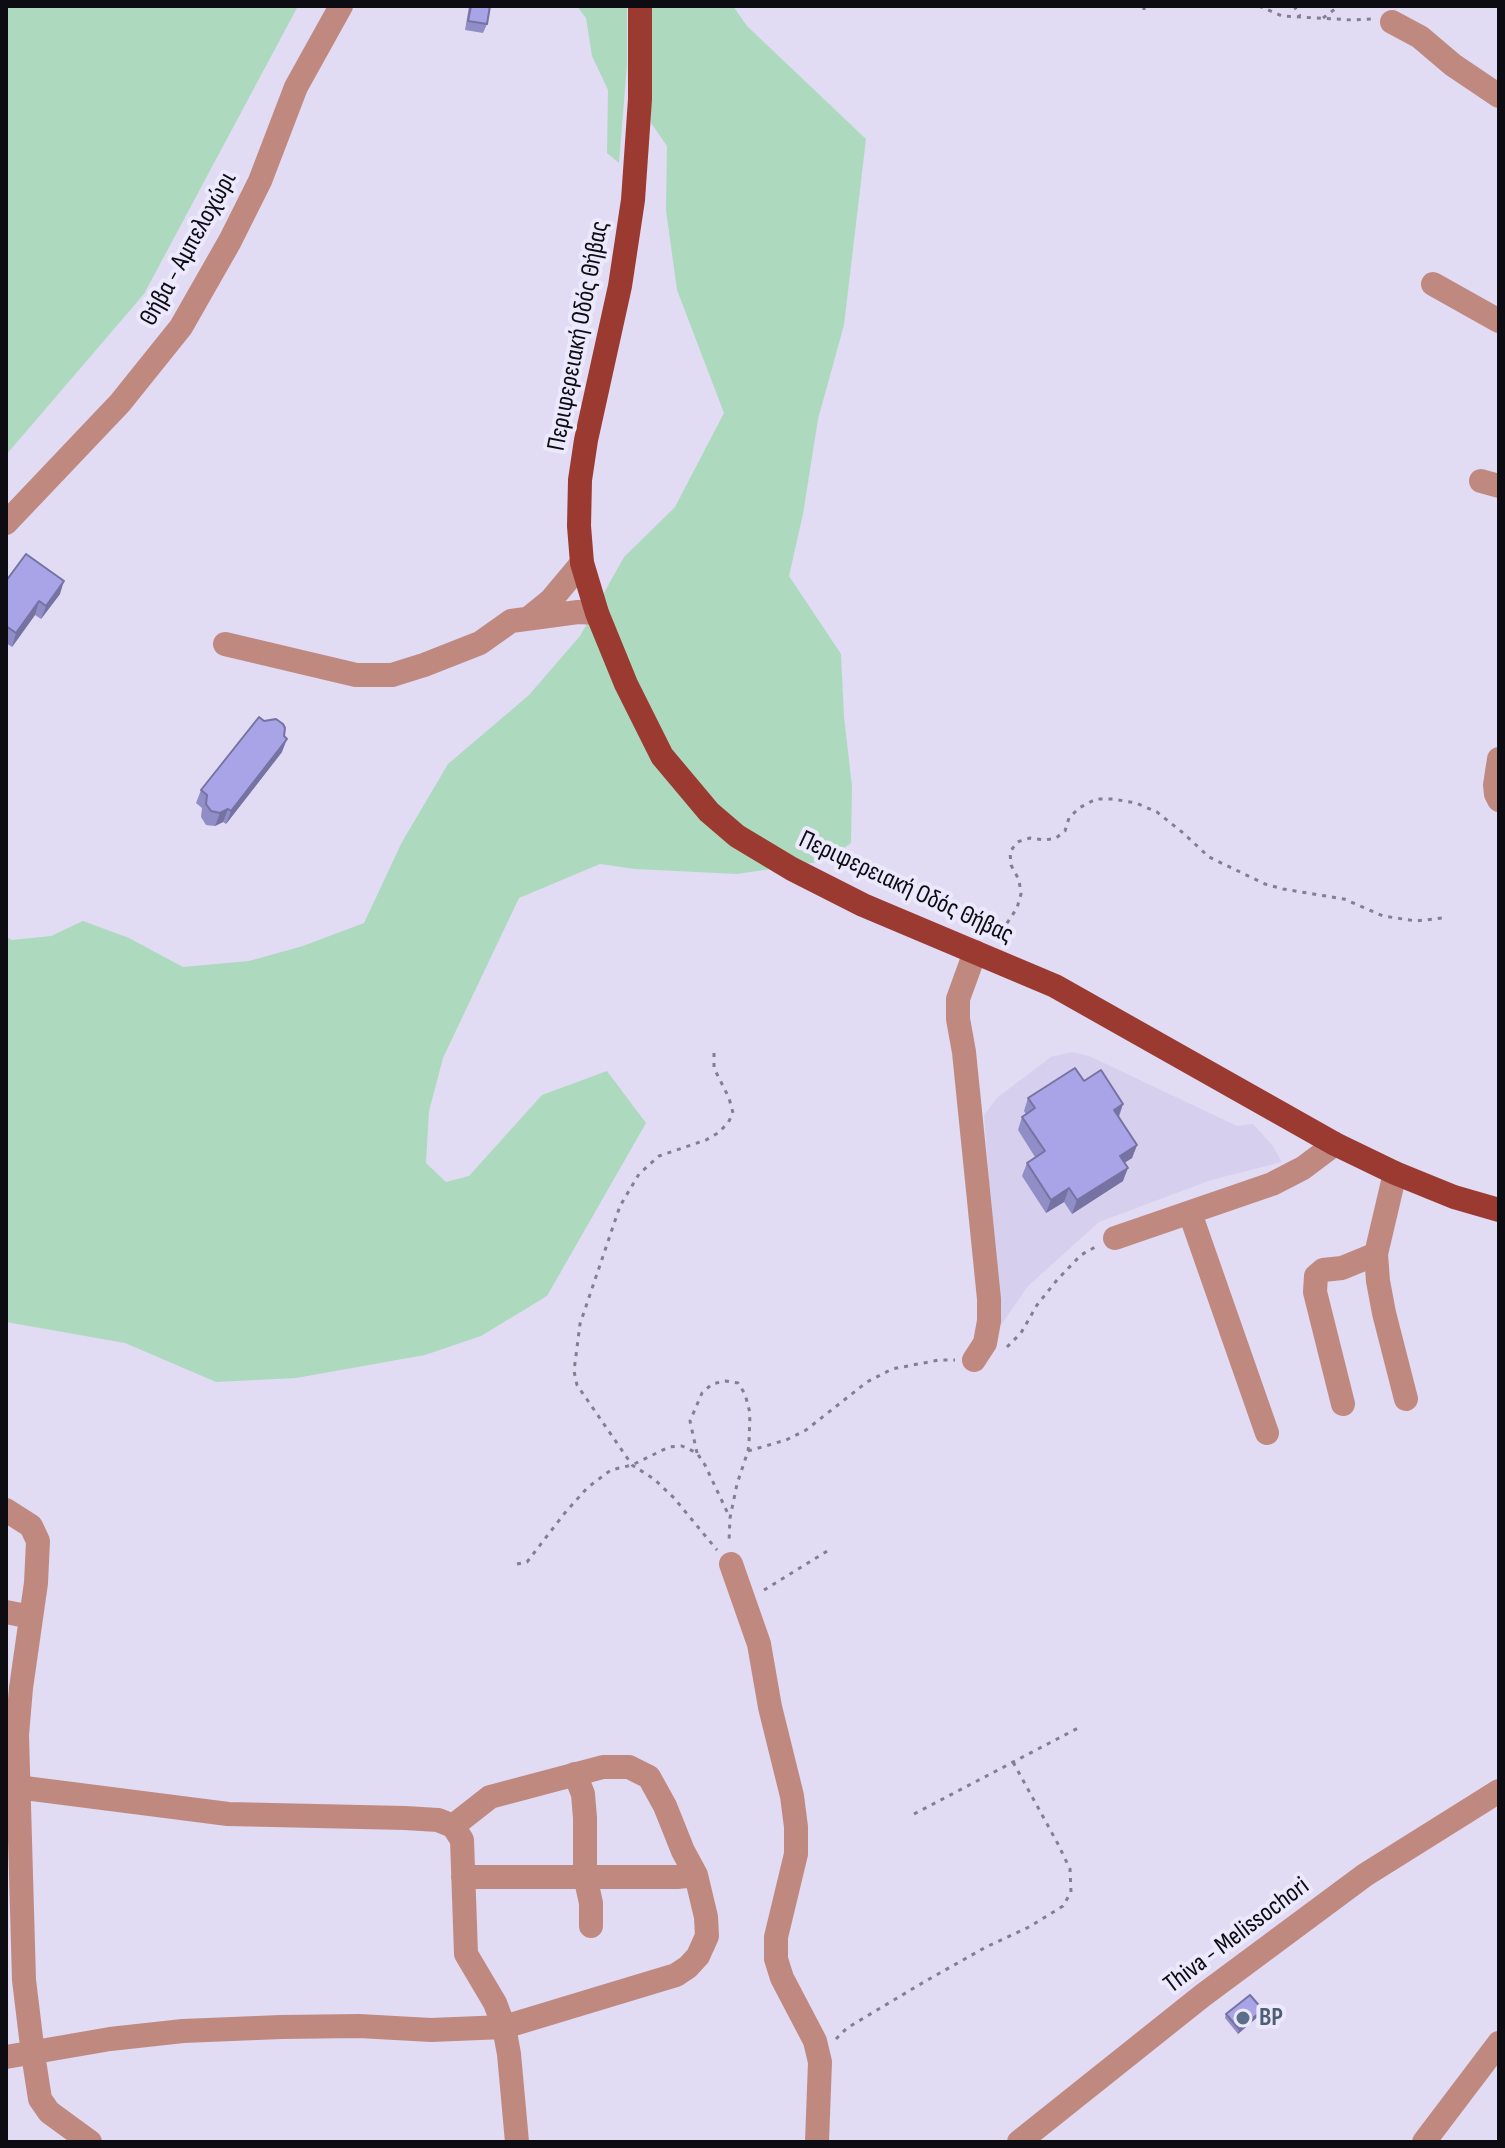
<!DOCTYPE html>
<meta charset="utf-8">
<style>
body{margin:0}
#map{position:relative;width:1505px;height:2148px;overflow:hidden;background:#e1dbf3;font-family:"Sofia Sans Condensed",sans-serif}
canvas{display:block}
.frame{position:absolute;inset:0;border:8px solid #0e0c13;pointer-events:none}
</style>
<div id="map">
<canvas width="1505" height="2148"></canvas>
<div class="frame"></div>
</div>
<script>
const g = document.querySelector('canvas').getContext('2d');
g.lineJoin = 'round';
function fill(path, color) { g.fillStyle = color; g.fill(path, 'evenodd'); }
const toPath = rows => new Path2D(rows.map(r => 'M' + r).join(''));
function stroke(path, color, width, dash) { g.strokeStyle = color; g.lineWidth = width; g.lineCap = dash ? 'butt' : 'round'; g.setLineDash(dash || []); g.stroke(path); }
function label(font, color, halo, rows, align = 'center') {
  g.font = font + ' "Sofia Sans Condensed",sans-serif'; g.lineWidth = 8; g.setLineDash([]); g.textBaseline = 'middle'; g.strokeStyle = halo; g.fillStyle = color; for (const [text, x, y, turn = 0] of rows) {
    g.save(); g.translate(x, y); g.rotate((+turn || 0) * Math.PI / 180); g.textAlign = isNaN(turn) ? turn : align; if (halo) g.strokeText(text, 0, 0); g.fillText(text, 0, 0); g.restore();
  }
}
fill(toPath([
 [1072,1052,1089,1056,1237,1126,1253,1124,1272,1145,1282,1162,1211,1180,1099,1222,1028,1286,996,1332,998,1294,984,1115,998,1097,1051,1057]
]), '#d6cfee');
fill(toPath([
 [6,6,298,6,144,294,6,455],
 [577,6,627,6,627,64,619,163,607,153,608,90,592,56,586,18],
 [651,6,733,6,747,26,866,139,844,325,818,419,803,514,789,576,841,654,844,717,852,786,851,843,825,861,737,874,635,869,600,864,519,898,443,1058,429,1111,426,1163,446,1182,469,1176,542,1095,607,1071,646,1123,547,1296,481,1336,425,1355,296,1378,216,1382,125,1343,6,1322,6,937,12,940,51,936,83,921,129,938,183,967,249,961,303,946,364,923,402,842,448,764,529,695,580,636,624,557,675,507,724,413,677,290,666,210,667,146,651,123]
]), '#addabf');
stroke(toPath([
 [1259,6,1282,16,1353,20,1373,19],
 [1294,6,1300,16],
 [1144,10,1144,6],
 [1323,18,1339,6],
 [996,940,1017,908,1021,894,1019,880,1011,865,1010,852,1017,842,1030,838,1045,840,1056,838,1065,831,1069,818,1079,808,1096,799,1113,799,1136,803,1157,812,1182,832,1209,857,1265,884,1283,889,1344,899,1383,916,1416,921,1442,918],
 [714,1053,714,1068,729,1098,733,1113,728,1123,718,1133,706,1140,659,1156,639,1174,620,1206,580,1324,574,1371,577,1385,632,1465,654,1479,674,1498,717,1550],
 [1007,1347,1021,1333,1037,1305,1057,1280,1081,1255,1097,1246],
 [748,1451,786,1440,806,1430,867,1382,892,1369,939,1360,955,1360],
 [697,1453,690,1421,702,1393,712,1384,725,1381,738,1383,745,1394,750,1413,749,1443,748,1451,737,1484,730,1518,729,1542],
 [517,1564,527,1562,564,1514,587,1488,611,1470,632,1465,669,1447,682,1446,697,1453,705,1465,730,1518],
 [764,1590,829,1550],
 [914,1814,1080,1727],
 [836,2039,847,2028,924,1982,986,1947,1029,1927,1063,1906,1071,1892,1070,1869,1058,1844,1013,1762]
]), '#837f8f', 3, [4, 6]);
stroke(toPath([
 [1392,22,1420,37,1453,65,1499,96],
 [1433,284,1499,321],
 [1481,481,1499,486],
 [6,523,120,403,181,327,230,241,260,181,296,87,341,6],
 [530,617,551,600,582,563],
 [225,644,356,675,392,675,424,665,480,643,511,621,578,612,597,613],
 [1499,759,1495,785,1496,794,1499,800],
 [1395,1173,1376,1254,1378,1281,1384,1313,1406,1399],
 [1190,1213,1267,1433],
 [1115,1238,1272,1184,1303,1168,1335,1144],
 [974,1360,985,1343,989,1321,989,1299,964,1052,958,1019,958,999,975,952],
 [1343,1404,1315,1292,1316,1276,1323,1270,1342,1268,1376,1254],
 [6,1510,31,1526,38,1541,36,1583,21,1688,17,1735,24,1980,33,2054,40,2099,49,2112,90,2142],
 [731,1564,759,1644,770,1707,792,1796,796,1827,796,1854,776,1937,776,1959,782,1978,815,2041,820,2062,817,2142],
 [6,1612,31,1617],
 [575,1774,583,1794,585,1818,585,1876,591,1903,591,1926],
 [17,1787,228,1814,405,1818,438,1820,453,1826,462,1840,466,1954,495,2003,504,2027,509,2054,517,2142],
 [463,1877,677,1877,696,1875],
 [6,2057,110,2039,183,2031,281,2027,359,2026,431,2030,504,2027,676,1975,688,1967,698,1956,707,1936,706,1917,696,1875,683,1851,665,1806,649,1777,629,1767,603,1767,490,1797,453,1826],
 [1019,2142,1202,1996,1365,1875,1499,1791],
 [1424,2142,1499,2043]
]), '#c08980', 24);
stroke(toPath([
 [640,6,640,99,633,200,620,286,586,440,580,480,579,526,582,563,597,613,626,684,662,756,709,812,737,836,792,869,863,905,1055,986,1335,1144,1395,1173,1454,1197,1499,1210]
]), '#9b3a31', 24);
fill(toPath([
 [469,6,490,6,487,24,483,33,465,30],
 [6,581,60,594,41,619,35,615,12,647,6,643],
 [282,752,226,824,223,822,215,826,206,825,201,817,202,808,196,803,201,790],
 [1084,1081,1123,1104,1119,1117,1137,1145,1132,1158,1124,1163,1123,1181,1072,1214,1064,1202,1046,1213,1022,1176,1027,1163,1035,1157,1018,1130,1022,1117,1026,1114,1024,1111,1028,1098],
 [1263,2010,1261,2014,1238,2034,1225,2018,1226,2014]
]), '#918dc7');
fill(toPath([
 [64,581,60,594,41,619,46,606],
 [39,601,35,615,12,647,16,633],
 [287,739,282,752,226,824,231,811],
 [228,809,223,822,215,826,220,813],
 [1123,1104,1118,1117,1114,1110],
 [1137,1145,1132,1158,1115,1169,1120,1156],
 [1128,1168,1123,1181,1072,1214,1077,1200],
 [1069,1188,1064,1202,1046,1213,1051,1200],
 [1263,2010,1261,2014,1238,2034,1239,2029]
]), '#7673a2');
const building = toPath([
 [471,6,490,6,487,24,468,21,471,6],
 [26,554,64,581,46,606,39,601,16,633,6,626,6,581,26,554],
 [259,717,264,721,276,719,283,724,285,728,284,736,287,739,231,811,228,809,220,813,211,811,206,804,207,795,201,790,259,717],
 [1075,1068,1084,1081,1101,1070,1123,1104,1114,1110,1137,1145,1120,1156,1128,1168,1077,1200,1069,1188,1051,1200,1027,1163,1045,1151,1022,1117,1035,1108,1028,1098,1075,1068],
 [1250,1995,1263,2010,1239,2029,1226,2014,1250,1995]
]);
fill(building, '#a9a4e7');
stroke(building, '#7673a2', 2);
for (const [x, y, r, color] of [
 [1243,2018,8,"#5c6f8a"]
]) { const dot = new Path2D(); dot.arc(x, y, r, 0, 2 * Math.PI); g.fillStyle = color; g.fill(dot); stroke(dot, '#ede9fd', 3); }
label('26px', '#0e0c13', '#ede9fd', [
 ["Θήβα - Αμπελοχώρι",189,249,-61],
 ["Περιφερειακή Οδός Θήβας",579,336,-79],
 ["Περιφερειακή Οδός Θήβας",906,888,25],
 ["Thiva - Melissochori",1237,1936,-37]
]);
label('bold 26px', '#4e5e75', '#ede9fd', [
 ["BP",1259,2018]
], 'left');
</script>
